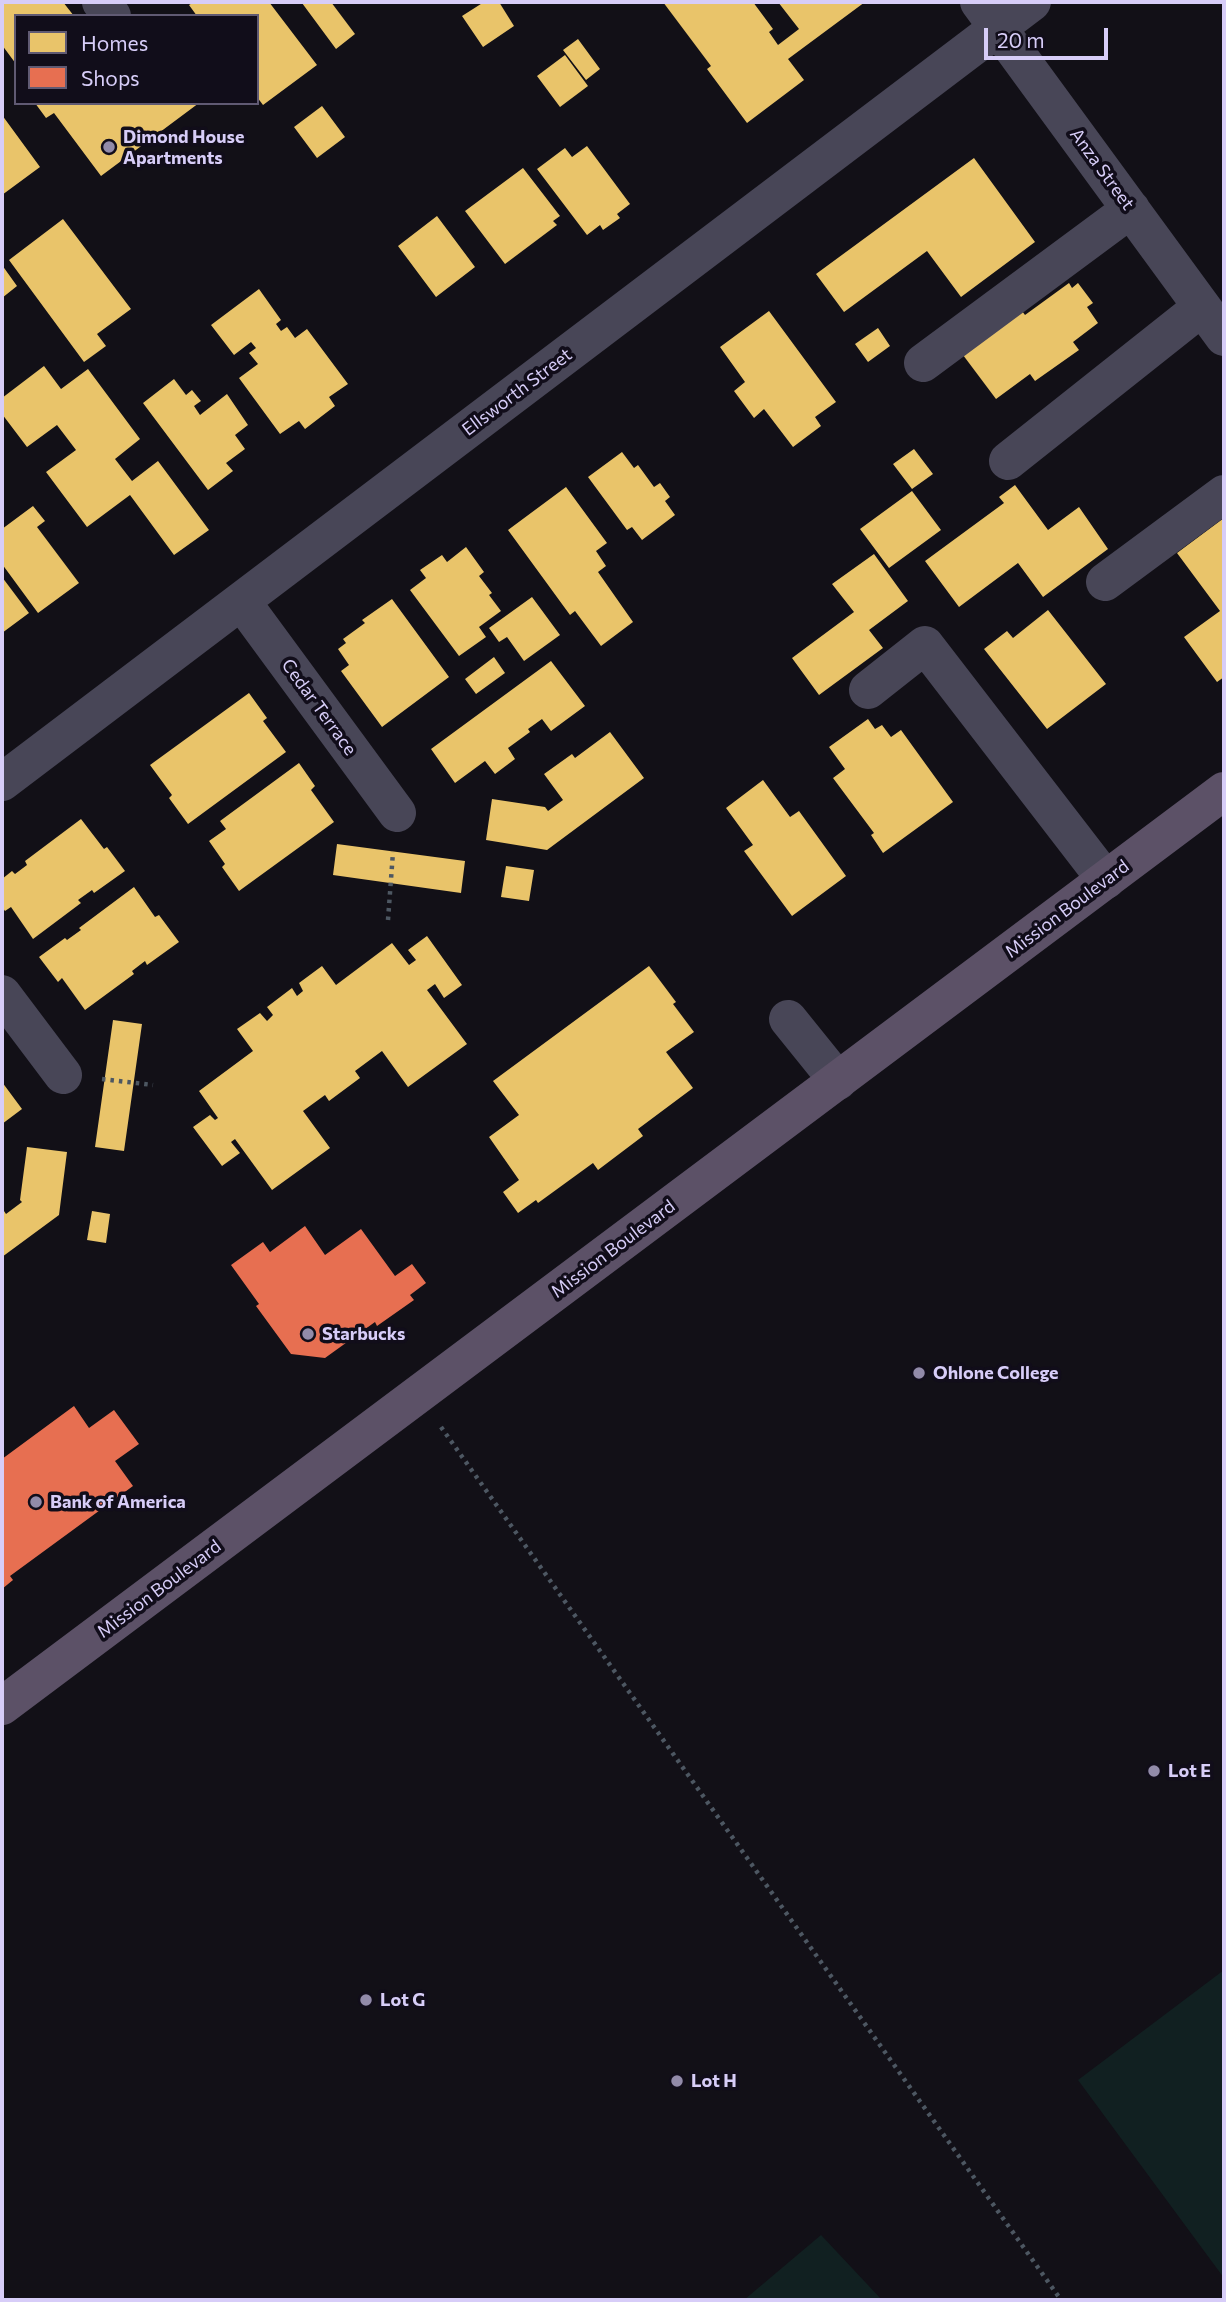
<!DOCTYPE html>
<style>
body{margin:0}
#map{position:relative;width:1226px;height:2302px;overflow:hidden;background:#121017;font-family:Commissioner,sans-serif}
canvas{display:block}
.frame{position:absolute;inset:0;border:4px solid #d7cdf8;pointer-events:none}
.legend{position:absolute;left:14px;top:14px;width:245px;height:91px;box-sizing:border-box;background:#110d1a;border:2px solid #605a73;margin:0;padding:9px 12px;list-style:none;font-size:21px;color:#d7cdf8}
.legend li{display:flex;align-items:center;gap:14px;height:35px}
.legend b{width:35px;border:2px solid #605a73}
.scale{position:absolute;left:984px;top:28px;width:124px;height:32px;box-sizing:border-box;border:4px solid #d7cdf8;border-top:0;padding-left:9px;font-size:21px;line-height:24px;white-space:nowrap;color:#d7cdf8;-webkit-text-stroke:5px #110d1a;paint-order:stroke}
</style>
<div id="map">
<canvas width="1226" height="2302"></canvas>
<div class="frame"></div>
<ul class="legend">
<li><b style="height:19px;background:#e9c46a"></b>Homes</li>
<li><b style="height:19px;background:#e76f51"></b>Shops</li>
</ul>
<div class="scale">20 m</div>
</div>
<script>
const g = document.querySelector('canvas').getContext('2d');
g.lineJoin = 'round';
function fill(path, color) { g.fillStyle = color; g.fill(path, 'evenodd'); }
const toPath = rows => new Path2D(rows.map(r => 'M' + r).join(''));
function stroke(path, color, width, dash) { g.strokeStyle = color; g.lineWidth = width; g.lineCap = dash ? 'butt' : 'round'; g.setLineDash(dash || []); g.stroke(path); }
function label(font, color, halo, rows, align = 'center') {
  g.font = font + ' Commissioner,sans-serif'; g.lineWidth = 7; g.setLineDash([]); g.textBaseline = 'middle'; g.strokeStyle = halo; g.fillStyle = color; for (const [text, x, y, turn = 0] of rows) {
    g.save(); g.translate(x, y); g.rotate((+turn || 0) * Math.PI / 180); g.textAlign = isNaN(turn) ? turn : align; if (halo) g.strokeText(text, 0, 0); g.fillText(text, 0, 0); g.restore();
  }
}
fill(toPath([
 [1224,1970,1224,2278,1078,2080],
 [821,2235,882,2300,744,2300]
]), '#112021');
fill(toPath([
 [2,2,63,2,74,16,16,16,16,64,2,45],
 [194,2,269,2,317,65,263,105,257,97,257,16,197,16,189,5],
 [304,2,331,2,355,34,336,49,302,3],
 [484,2,499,2,514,26,483,47,462,16],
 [663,2,753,2,773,29,769,32,778,45,799,29,778,2,865,2,788,59,804,80,747,123,707,69,711,66],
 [578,39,600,69,586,80,563,50],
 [565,55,588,86,560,107,537,76],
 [35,103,199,103,101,176,54,113,46,118],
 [322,106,345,137,317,158,294,127],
 [2,115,40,167,2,195],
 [587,146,630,204,617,214,620,218,603,230,600,225,587,235,537,169,565,148,572,157],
 [974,158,1035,242,961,297,927,251,844,312,816,274],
 [523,168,560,216,553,221,557,225,505,264,465,211],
 [437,216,475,267,436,297,398,246],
 [63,219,131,309,97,334,106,346,84,362,9,260],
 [2,265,17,286,2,298],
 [1069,283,1072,288,1078,283,1093,303,1087,307,1098,323,1073,342,1079,350,1035,381,1030,374,996,399,960,351,1019,307,1025,315],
 [259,289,281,320,276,324,281,331,287,327,295,338,307,329,348,384,329,397,335,406,305,429,299,421,280,434,239,378,258,364,249,353,256,348,251,342,234,355,211,325],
 [769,311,836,402,815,417,821,426,793,447,764,409,754,418,734,391,745,382,720,347],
 [878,328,890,346,868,362,855,344],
 [44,366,61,389,88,369,140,439,115,459,132,481,158,461,209,530,174,555,130,495,87,527,46,472,76,450,57,425,27,447,2,414,2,398],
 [174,379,186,395,192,390,201,401,194,406,200,415,227,394,248,425,235,435,245,449,226,463,233,471,208,490,143,403],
 [914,449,933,474,912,489,893,464],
 [622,452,634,468,638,465,654,487,660,483,670,497,665,501,675,515,642,540,632,527,627,530,588,477],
 [1015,485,1048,530,1079,507,1108,549,1043,597,1018,563,959,607,925,561,1004,503,999,497],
 [566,487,607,543,596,551,606,566,598,572,633,622,601,646,575,611,570,615,508,530],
 [912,491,941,530,889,568,860,529],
 [33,506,45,521,37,527,79,583,38,613,2,564,2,529],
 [1224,518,1224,677,1217,682,1184,637,1220,611,1177,553],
 [466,547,484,572,479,576,492,593,489,595,501,611,479,627,486,637,459,656,410,590,426,578,420,570,442,555,447,562],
 [874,554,908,601,869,630,883,648,819,695,792,658,854,612,832,584],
 [2,577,29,613,2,633],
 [532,597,560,635,524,661,507,637,499,642,489,628],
 [392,599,449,677,382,727,341,671,349,665,338,649,346,643,343,639,365,623,362,620],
 [1048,610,1106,684,1047,729,984,649,1007,631,1013,638],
 [494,657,505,673,476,694,465,679],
 [551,661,585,706,551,731,542,719,528,729,530,732,508,748,515,759,495,774,485,761,455,783,431,749],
 [249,693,267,718,263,721,286,752,188,824,169,798,172,795,150,765],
 [868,719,875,729,882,725,891,737,901,730,953,802,883,853,871,835,874,833,833,778,845,769,829,747],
 [610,732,644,778,547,850,486,840,492,799,545,807,548,811,563,800,544,774,572,754,575,758],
 [299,763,315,786,311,790,334,822,239,891,222,867,225,864,209,841,226,829,220,821],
 [763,780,790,817,799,811,846,876,792,916,744,851,753,845,726,808],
 [81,819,104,849,107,847,125,871,94,893,92,890,78,900,81,903,33,939,11,907,5,911,2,907,2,879,12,871,15,874,27,865,25,861],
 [337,844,465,861,461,893,333,875],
 [506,866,534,870,529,901,501,897],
 [134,887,155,917,159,915,179,942,147,965,145,961,132,971,134,974,85,1010,62,978,58,982,39,957,65,938,67,940,81,930,79,928],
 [427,936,462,985,444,998,435,984,427,990,467,1044,408,1087,382,1051,355,1071,360,1078,329,1101,325,1095,303,1111,330,1148,272,1190,235,1139,231,1142,240,1153,222,1166,193,1127,210,1115,215,1120,218,1118,199,1091,253,1051,237,1029,260,1013,267,1021,273,1015,267,1007,292,988,297,996,303,991,299,983,322,966,336,985,392,943,409,965,416,960,408,950],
 [649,966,676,1002,673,1004,694,1032,666,1052,693,1088,638,1129,643,1136,598,1170,593,1163,538,1203,536,1200,518,1213,503,1192,519,1180,489,1137,519,1115,493,1081],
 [113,1020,142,1024,124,1151,95,1147],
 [2,1082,22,1109,2,1124],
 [27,1147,67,1152,59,1215,2,1257,2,1208,6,1214,22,1202,20,1200],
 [92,1211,110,1214,106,1243,87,1240]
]), '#e9c46a');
fill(toPath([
 [305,1226,325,1255,361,1229,395,1276,412,1264,426,1283,410,1295,414,1300,377,1326,375,1322,325,1358,291,1354,256,1306,259,1304,231,1265,263,1242,270,1252],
 [74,1406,89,1428,114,1410,139,1444,115,1461,133,1486,10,1576,13,1580,2,1589,2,1459]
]), '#e76f51');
stroke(toPath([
 [388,920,393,852],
 [102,1079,153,1085],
 [441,1427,1061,2300]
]), '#4d5762', 4.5, [3.5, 5]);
stroke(toPath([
 [101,2,112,16],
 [979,2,1224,337],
 [923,363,1131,209],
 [1008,461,1202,307],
 [1105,582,1224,494],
 [242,602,397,813],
 [868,690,925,645,1106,880],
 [2,782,1032,2],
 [2,994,63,1075],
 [788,1019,838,1081]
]), '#484657', 38);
stroke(toPath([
 [2,1706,1224,791]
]), '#5c5167', 38);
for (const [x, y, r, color] of [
 [109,147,7,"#928ba9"],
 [308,1334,7,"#928ba9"],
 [919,1373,7,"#928ba9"],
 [36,1502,7,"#928ba9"],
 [1154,1771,7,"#928ba9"],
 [366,2000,7,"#928ba9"],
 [677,2081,7,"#928ba9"]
]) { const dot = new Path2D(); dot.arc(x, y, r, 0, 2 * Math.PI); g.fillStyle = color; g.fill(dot); stroke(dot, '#110d1a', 2.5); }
label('bold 18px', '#d7cdf8', '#110d1a', [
 ["Dimond House",123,137],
 ["Apartments",123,158],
 ["Starbucks",322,1334],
 ["Ohlone College",933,1373],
 ["Bank of America",50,1502],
 ["Lot E",1168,1771],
 ["Lot G",380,2000],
 ["Lot H",691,2081]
], 'left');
label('18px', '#d7cdf8', '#110d1a', [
 ["Anza Street",1102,169,54],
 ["Ellsworth Street",517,392,-37],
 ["Cedar Terrace",319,707,54],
 ["Mission Boulevard",1067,909,-37],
 ["Mission Boulevard",613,1249,-37],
 ["Mission Boulevard",159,1589,-37]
]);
</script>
